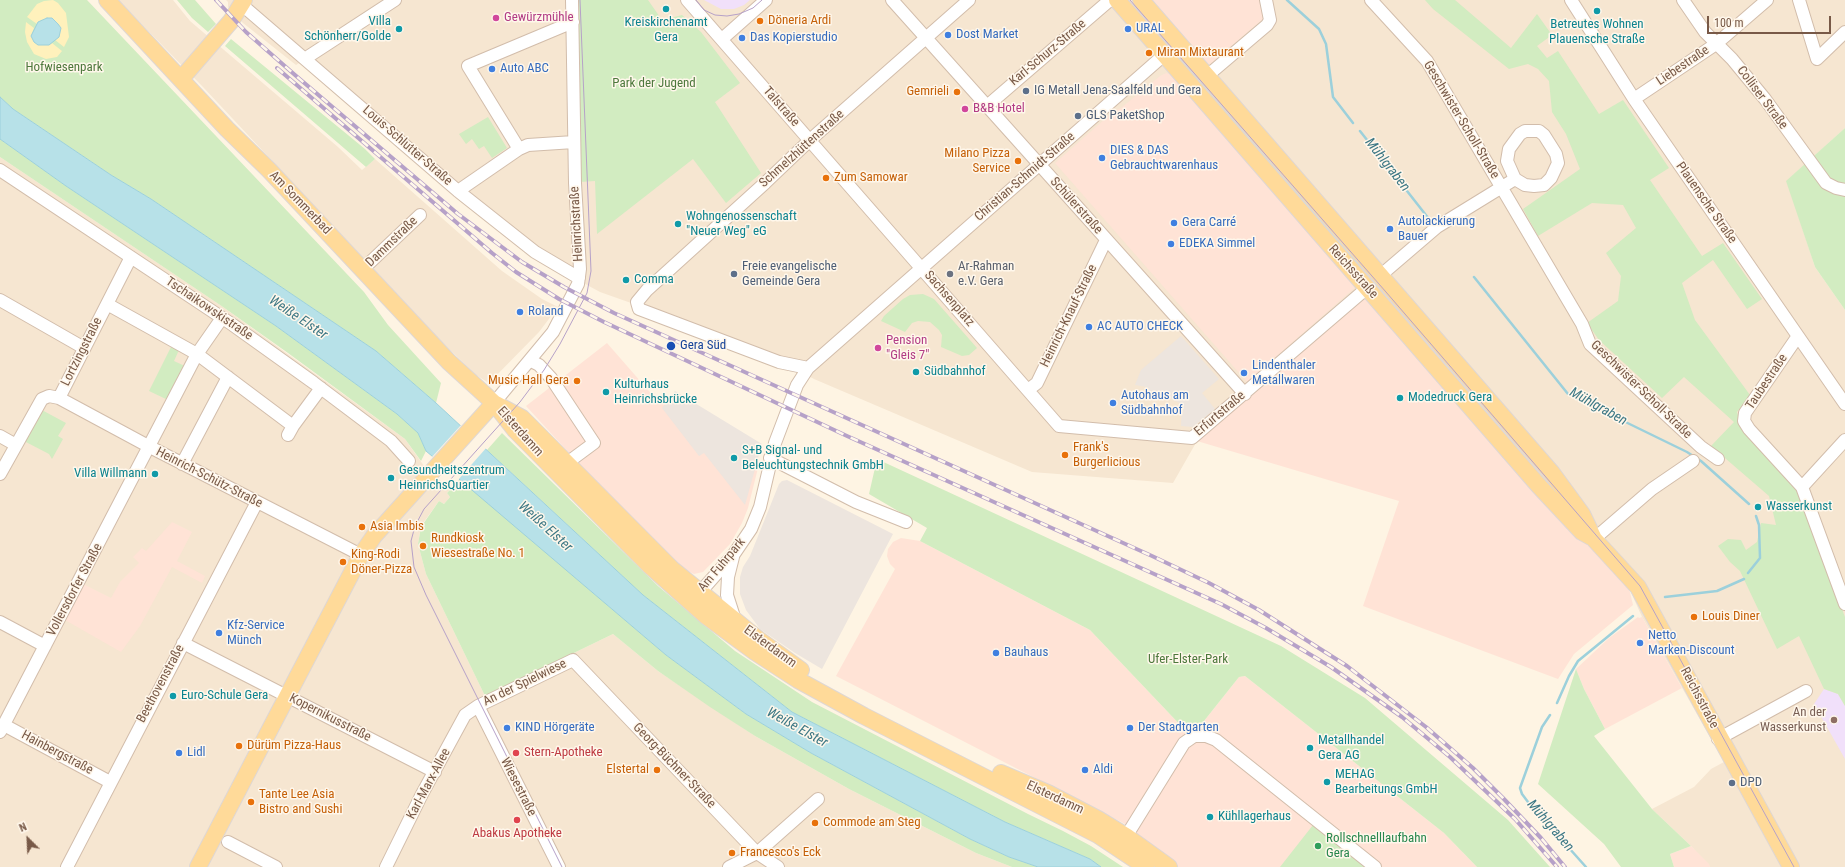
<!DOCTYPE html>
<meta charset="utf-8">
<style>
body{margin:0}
#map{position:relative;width:1845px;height:867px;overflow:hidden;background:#fef4e3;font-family:"Roboto Condensed",sans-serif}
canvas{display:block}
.north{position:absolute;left:8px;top:819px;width:40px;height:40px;-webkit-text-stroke:3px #fff7eb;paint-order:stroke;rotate:336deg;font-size:11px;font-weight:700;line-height:16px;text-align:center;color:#785947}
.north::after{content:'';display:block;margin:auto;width:14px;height:18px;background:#785947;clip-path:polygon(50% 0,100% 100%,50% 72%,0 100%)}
.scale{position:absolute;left:1707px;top:16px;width:124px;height:18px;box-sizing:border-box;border:2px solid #785947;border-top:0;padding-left:5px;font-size:12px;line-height:14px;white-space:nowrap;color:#785947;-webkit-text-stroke:3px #fff7eb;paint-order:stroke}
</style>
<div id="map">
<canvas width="1845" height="867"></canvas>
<div class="north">N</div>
<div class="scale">100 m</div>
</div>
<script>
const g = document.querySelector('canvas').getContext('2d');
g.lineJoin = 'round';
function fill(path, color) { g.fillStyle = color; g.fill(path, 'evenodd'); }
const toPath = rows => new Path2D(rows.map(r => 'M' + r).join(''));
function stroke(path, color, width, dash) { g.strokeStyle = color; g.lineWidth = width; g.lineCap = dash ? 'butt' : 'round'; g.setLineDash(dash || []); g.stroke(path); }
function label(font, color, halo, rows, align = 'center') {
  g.font = font + ' "Roboto Condensed",sans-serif'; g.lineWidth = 3; g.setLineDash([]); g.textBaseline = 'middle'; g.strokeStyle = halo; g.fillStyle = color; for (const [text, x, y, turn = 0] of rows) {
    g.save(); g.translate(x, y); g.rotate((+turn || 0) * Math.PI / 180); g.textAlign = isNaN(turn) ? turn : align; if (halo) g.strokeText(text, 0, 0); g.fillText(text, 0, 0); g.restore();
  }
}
fill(toPath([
 [118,0,173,0,190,21,338,147,362,170,375,159,502,271,542,299,558,307,539,332,489,383,476,375,439,339,203,87],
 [226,0,1845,0,1845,128,1787,181,1815,267,1845,310,1845,867,1710,867,1691,846,1652,809,1694,787,1711,769,1724,762,1642,617,1629,588,1365,297,1197,441,1173,483,1032,472,814,379,774,358,696,326,600,292,565,273,304,60,296,65,243,23,228,7,228,2],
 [0,157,223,307,405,439,424,466,450,489,447,493,450,497,444,504,439,501,421,526,418,544,426,574,485,696,613,634,658,671,755,736,849,789,976,853,1012,867,0,867]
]), '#f6e6d1');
fill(toPath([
 [1151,0,1261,0,1263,19,1210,64,1207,64],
 [1166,73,1173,75,1357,286,1247,382,1055,163,1114,111,1121,108,1160,76],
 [1365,297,1629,588,1633,605,1574,654,1558,679,1363,606,1399,501,1197,441],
 [607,343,655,398,759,464,748,508,742,523,730,544,703,572,694,574,683,569,581,466,526,406],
 [172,522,192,532,177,561,205,576,202,583,172,567,140,626,121,652,65,620,83,584,111,598,120,582,139,563,133,557,142,548,146,551],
 [901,538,920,541,1090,630,1185,730,1194,724,1200,726,1239,677,1245,676,1444,833,1477,867,1174,867,1127,825,836,676,895,569,890,564,887,556,888,549,893,542],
 [1638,617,1639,618,1642,617,1682,688,1605,729,1584,689,1576,669,1609,638],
 [1691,846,1709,864,1710,867,1674,867,1670,854]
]), '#ffe3d6');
fill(toPath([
 [1181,336,1219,379,1202,393,1215,409,1193,427,1181,426,1182,404,1158,393,1147,391,1147,387,1135,385,1141,370],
 [675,391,762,444,745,505,704,453,699,456,662,408],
 [787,480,893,534,822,669,795,653,760,629,746,610,740,594,740,577,743,567,750,556,779,484,782,481]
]), '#ede5de');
fill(toPath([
 [704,0,750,0,744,5,734,9,721,9],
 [1824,689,1838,694,1845,706,1845,759,1814,704]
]), '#f1e0fa');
fill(toPath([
 [0,0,87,0,364,292,388,325,441,383,436,403,376,351,151,199,111,175,13,109,0,97],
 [177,0,195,0,216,24,208,32,192,18],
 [579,0,648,0,662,20,682,15,701,32,740,83,715,102,761,173,726,203,693,159,597,234,595,181,580,182,576,23],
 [1425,0,1455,0,1511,48,1537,14,1552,35,1537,46,1547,58,1558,51,1599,114,1623,100,1669,168,1650,180,1702,256,1723,243,1762,299,1747,309,1713,260,1682,283,1695,320,1750,395,1737,412,1741,424,1798,490,1845,617,1845,706,1838,694,1824,689,1799,636,1777,649,1740,571,1730,562,1718,546,1728,539,1741,540,1746,550,1757,542,1761,523,1776,525,1769,496,1711,446,1734,422,1684,377,1662,398,1599,340,1587,323,1618,301,1621,276,1606,253,1636,228,1623,205,1592,203,1538,236,1523,209,1580,169,1566,134,1552,112,1549,81,1538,69,1528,64,1509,69,1433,9],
 [231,39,365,149,375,159,366,167,225,46],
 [1183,58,1362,267,1359,270,1178,63],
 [488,117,507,148,492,158,484,146,479,149,472,139,466,144,459,134],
 [1845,128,1845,310,1815,267,1786,181],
 [0,139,66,186,276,326,397,414,418,433,426,451,421,461,405,439,288,353,223,307,0,157],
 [923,294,934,299,977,348,969,355,962,356,941,347,942,335,939,330,930,322,918,321,912,323,905,332,881,321,884,316,903,299,910,295],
 [172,345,179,350,174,361,187,367,168,400,149,391],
 [40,409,66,423,58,436,63,439,52,459,49,454,22,440],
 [502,433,658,586,735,651,812,702,1028,814,1063,831,1091,846,1123,867,1101,867,1090,859,1005,822,792,712,643,595,487,450],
 [877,459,1281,646,1365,698,1508,820,1550,867,1477,867,1444,833,1245,676,1239,677,1200,726,1194,724,1185,730,1090,630,920,541,927,528,869,494],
 [460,479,666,655,746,714,811,753,970,839,1009,857,1038,867,1012,867,976,853,849,789,755,736,710,707,658,671,613,634,485,696,426,574,418,544,421,527,439,501,444,504,450,497,447,493],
 [1576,669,1584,689,1605,729,1594,736,1652,809,1691,846,1670,854,1674,867,1621,867,1604,844,1538,784],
 [1313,825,1365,867,1280,867]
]), '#d2ecc1');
fill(toPath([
 [53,0,58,3,66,13,69,37,64,47,55,40,59,37,38,22,37,24,27,17,37,4,44,1],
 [26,22,34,28,31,36,49,45,52,43,62,51,57,57,46,59,34,54,27,42,25,32]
]), '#fff1bc');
const water = toPath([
 [47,18,52,18,58,24,61,28,59,37,49,45,38,45,34,42,31,36,38,22,47,18],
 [0,97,13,109,111,175,151,199,376,351,436,403,643,595,792,712,1005,822,1090,859,1101,867,1038,867,1009,857,970,839,811,753,746,714,666,655,426,451,418,433,397,414,276,326,66,186,0,139,0,97]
]);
fill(water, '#b7e1e8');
stroke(water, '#9cd0db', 1);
fill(toPath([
 [462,424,487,447,458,480,431,458]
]), '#fef4e3');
stroke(toPath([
 [1287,0,1319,29,1326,44,1333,97,1353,123],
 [1360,131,1429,219],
 [1474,277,1568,394,1687,452,1701,461,1749,504],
 [1748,573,1760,558,1759,525,1756,516],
 [1665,597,1717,591,1744,579],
 [1557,703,1569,676,1578,661,1633,616],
 [1550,715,1542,727,1520,788,1522,794,1528,802,1586,867]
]), '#9cd0db', 2.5);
const minor = toPath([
 [687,0,1059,426,1192,438,1367,288],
 [892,0,1245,394],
 [1371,0,1427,61,1582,324,1590,344,1701,447,1718,459],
 [1571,0,1634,99,1845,404],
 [1683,0,1705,32,1732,59,1765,99,1826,183,1836,188,1845,190],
 [1799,0,1817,59,1845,32],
 [242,5,458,191,535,252,579,278],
 [722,39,766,0],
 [306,58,395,0],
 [1207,76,1267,25,1270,20,1266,0],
 [1634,99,1716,44,1767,0],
 [987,106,1110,0],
 [519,149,468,66,573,22],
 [0,170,233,325,314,383,391,441,409,461],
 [458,191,519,149,528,145,574,142],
 [363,269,420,215],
 [1381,275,1437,227,1515,179,1525,185,1534,186,1544,185,1551,178,1558,163,1556,154,1544,135,1539,131,1525,131,1520,134,1509,149,1507,161,1515,179],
 [0,300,84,348],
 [107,304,197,354,293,426,288,435],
 [1798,336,1745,413,1744,421,1749,429,1802,487,1845,604],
 [531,361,539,365,551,378,594,443,567,463],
 [808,368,779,362,639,309,637,302,647,290,765,183,810,140,969,0],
 [1028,390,1037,383,1106,240],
 [59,398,150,447,361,555],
 [494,403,553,332,578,284,580,269,575,183,572,0],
 [293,426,321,388],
 [0,436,16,445],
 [770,458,856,502,906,522],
 [182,464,228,377],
 [0,474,42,399,49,396,59,398,131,257],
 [1802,487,1845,440],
 [1594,539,1652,489,1693,461],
 [733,557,728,577,727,595,735,620],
 [695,598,734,554,751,529,760,507,775,443,797,385,808,368,1164,55],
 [0,622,45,646],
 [183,643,435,772],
 [478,706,559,867],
 [4,725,110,782],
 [0,732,197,354,222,318],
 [1718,739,1806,691],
 [228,842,276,867],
 [1122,843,1184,743,1194,736,1206,736,1216,740,1375,867],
 [67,867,257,502],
 [386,867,422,794,465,715,478,706,573,660,757,853,778,867],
 [729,867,757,853,818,799]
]);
const major = toPath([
 [107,0,227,129,269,170,449,362,494,403,515,430,650,566,706,616,755,652,798,680,864,716,1098,835,1146,867],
 [1117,0,1539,486,1582,532,1591,537],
 [1141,0,1552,473,1582,514,1594,539,1638,587,1791,867],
 [181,79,231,21,244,0],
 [496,404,522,418,672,569,758,639,801,670],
 [1001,773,1048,793,1098,819,1126,836,1169,867],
 [198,867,361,555,374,536,494,403]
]);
stroke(minor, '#d2bdab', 14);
stroke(major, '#dfd7d3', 18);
stroke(minor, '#fff', 12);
stroke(major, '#ffda99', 16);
stroke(toPath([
 [696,0,704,10,715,15,727,16,739,14,753,8,762,0],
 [1130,0,1386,292,1640,586,1794,867],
 [562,867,426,595,414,567,411,541,415,526,424,509,520,402,544,370,560,344,587,293,591,271,580,0]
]), '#b6a1c8', 1);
const rail = toPath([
 [216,0,246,32,295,75,458,214,522,262,564,287,614,313,1152,556,1209,583,1259,610,1347,666,1426,727,1473,768,1503,798,1541,838,1565,867],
 [277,68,492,253,516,272,559,299,604,322,847,436,1221,604,1266,628,1331,667,1402,717,1450,757,1515,819,1557,867]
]);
stroke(rail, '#b6a1c8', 4);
stroke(rail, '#fff7eb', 2.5, [8]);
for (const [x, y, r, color] of [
 [666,9,4,"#0f9aa8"],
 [1597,11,4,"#0f9aa8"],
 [496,18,4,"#d1479c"],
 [760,21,4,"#e8710a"],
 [399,29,4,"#0f9aa8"],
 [1128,29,4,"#3f7fe0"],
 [948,35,4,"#3f7fe0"],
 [742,38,4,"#3f7fe0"],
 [1149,53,4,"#e8710a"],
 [492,69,4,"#3f7fe0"],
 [1026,91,4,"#5c6f8a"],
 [957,92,4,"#e8710a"],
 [965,109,4,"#d1479c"],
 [1078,116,4,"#5c6f8a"],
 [1102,158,4,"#3f7fe0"],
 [1018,161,4,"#e8710a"],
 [826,178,4,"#e8710a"],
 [1174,223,4,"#3f7fe0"],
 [678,224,4,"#0f9aa8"],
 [1390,229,4,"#3f7fe0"],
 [1171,244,4,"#3f7fe0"],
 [734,274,4,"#5c6f8a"],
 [950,274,4,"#6b7280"],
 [626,280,4,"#0f9aa8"],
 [520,312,4,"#3f7fe0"],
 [1089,327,4,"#3f7fe0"],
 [671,346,5,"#1a4fb4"],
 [878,348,4,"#d1479c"],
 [916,372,4,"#0f9aa8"],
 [1244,373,4,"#3f7fe0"],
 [577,381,4,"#e8710a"],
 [606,392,4,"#0f9aa8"],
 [1400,398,4,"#0f9aa8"],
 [1113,403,4,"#3f7fe0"],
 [1065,455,4,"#e8710a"],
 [734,458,4,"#0f9aa8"],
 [155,474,4,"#0f9aa8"],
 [391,478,4,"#0f9aa8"],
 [1758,507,4,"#0f9aa8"],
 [362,527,4,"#e8710a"],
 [423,546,4,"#e8710a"],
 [343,562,4,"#e8710a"],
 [1694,617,4,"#e8710a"],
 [219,633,4,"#3f7fe0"],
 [1640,643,4,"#3f7fe0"],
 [996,653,4,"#3f7fe0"],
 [173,696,4,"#0f9aa8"],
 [1834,720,4,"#8d6e63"],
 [507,728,4,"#3f7fe0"],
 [1130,728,4,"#3f7fe0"],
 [239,746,4,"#e8710a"],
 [1310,748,4,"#0f9aa8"],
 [179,753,4,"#3f7fe0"],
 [516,753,4,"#e0444e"],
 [657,770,4,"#e8710a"],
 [1085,770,4,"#3f7fe0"],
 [1327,782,4,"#0f9aa8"],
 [1732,783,4,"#5c6f8a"],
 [251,802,4,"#e8710a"],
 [1210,817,4,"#0f9aa8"],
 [517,820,4,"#e0444e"],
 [815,823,4,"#e8710a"],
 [1318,846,4,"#2e9e5b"],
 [732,853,4,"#e8710a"]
]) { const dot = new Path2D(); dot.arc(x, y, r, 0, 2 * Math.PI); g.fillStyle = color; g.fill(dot); stroke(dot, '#fff7eb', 1.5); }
label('13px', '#b23c85', '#fff7eb', [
 ["Gewürzmühle",504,18],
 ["B&B Hotel",973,109],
 ["Pension",886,341],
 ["\"Gleis 7\"",886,356]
], 'left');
label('13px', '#c56008', '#fff7eb', [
 ["Döneria Ardi",768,21],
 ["Miran Mixtaurant",1157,53],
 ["Gemrieli",949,92,"right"],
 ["Milano Pizza",1010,154,"right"],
 ["Service",1010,169,"right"],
 ["Zum Samowar",834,178],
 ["Music Hall Gera",569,381,"right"],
 ["Frank's",1073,448],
 ["Burgerlicious",1073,463],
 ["Asia Imbis",370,527],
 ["Rundkiosk",431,539],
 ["Wiesestraße No. 1",431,554],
 ["King-Rodi",351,555],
 ["Döner-Pizza",351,570],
 ["Louis Diner",1702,617],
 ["Dürüm Pizza-Haus",247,746],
 ["Elstertal",649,770,"right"],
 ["Tante Lee Asia",259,795],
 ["Bistro and Sushi",259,810],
 ["Commode am Steg",823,823],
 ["Francesco's Eck",740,853]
], 'left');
label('13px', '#0d838f', '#fff7eb', [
 ["Villa",391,22,"right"],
 ["Schönherr/Golde",391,37,"right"],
 ["Kreiskirchenamt",666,23,"center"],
 ["Gera",666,38,"center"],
 ["Betreutes Wohnen",1597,25,"center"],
 ["Plauensche Straße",1597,40,"center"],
 ["Wohngenossenschaft",686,217],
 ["\"Neuer Weg\" eG",686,232],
 ["Comma",634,280],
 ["Südbahnhof",924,372],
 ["Kulturhaus",614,385],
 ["Heinrichsbrücke",614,400],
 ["Modedruck Gera",1408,398],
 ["S+B Signal- und",742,451],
 ["Beleuchtungstechnik GmbH",742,466],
 ["Gesundheitszentrum",399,471],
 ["HeinrichsQuartier",399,486],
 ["Villa Willmann",147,474,"right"],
 ["Wasserkunst",1766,507],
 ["Euro-Schule Gera",181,696],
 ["Metallhandel",1318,741],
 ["Gera AG",1318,756],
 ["MEHAG",1335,775],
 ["Bearbeitungs GmbH",1335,790],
 ["Kühllagerhaus",1218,817]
], 'left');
label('13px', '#366cbe', '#fff7eb', [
 ["URAL",1136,29],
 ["Dost Market",956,35],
 ["Das Kopierstudio",750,38],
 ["Auto ABC",500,69],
 ["DIES & DAS",1110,151],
 ["Gebrauchtwarenhaus",1110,166],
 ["Autolackierung",1398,222],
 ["Bauer",1398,237],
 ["Gera Carré",1182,223],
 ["EDEKA Simmel",1179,244],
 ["Roland",528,312],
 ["AC AUTO CHECK",1097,327],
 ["Lindenthaler",1252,366],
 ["Metallwaren",1252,381],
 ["Autohaus am",1121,396],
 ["Südbahnhof",1121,411],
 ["Kfz-Service",227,626],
 ["Münch",227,641],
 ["Netto",1648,636],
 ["Marken-Discount",1648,651],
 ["Bauhaus",1004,653],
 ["KIND Hörgeräte",515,728],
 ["Der Stadtgarten",1138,728],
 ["Lidl",187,753],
 ["Aldi",1093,770]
], 'left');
label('13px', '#785947', '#fff7eb', [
 ["Karl-Schurz-Straße",1048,53,-40],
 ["Liebestraße",1683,66,-34],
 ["Colliser Straße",1762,98,53],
 ["Talstraße",781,107,49],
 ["Geschwister-Scholl-Straße",1461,120,59],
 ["Louis-Schlutter-Straße",407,146,41],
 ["Schmelzhüttenstraße",802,149,-42],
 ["Christian-Schmidt-Straße",1025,177,-41],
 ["Am Sommerbad",300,203,46],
 ["Plauensche Straße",1706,203,55],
 ["Schülerstraße",1076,206,48],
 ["Heinrichstraße",577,224,-93],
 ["Dammstraße",392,242,-44],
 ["Reichsstraße",1353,272,48],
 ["Sachsenplatz",949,299,49],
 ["Tschaikowskistraße",209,309,34],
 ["Heinrich-Knauf-Straße",1069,316,-64],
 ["Lortzingstraße",82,352,-63],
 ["Taubestraße",1767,382,-56],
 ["Geschwister-Scholl-Straße",1641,390,44],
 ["Erfurtstraße",1220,414,-40],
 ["Elsterdamm",520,432,48],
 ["Heinrich-Schütz-Straße",209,478,27],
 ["Am Fuhrpark",722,565,-50],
 ["Vollersdorfer Straße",75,590,-62],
 ["Elsterdamm",770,647,36],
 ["An der Spielwiese",525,683,-26],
 ["Beethovenstraße",161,684,-62],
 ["Reichsstraße",1699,698,62],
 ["Kopernikusstraße",330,718,27],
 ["Hainbergstraße",57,753,28],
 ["Georg-Büchner-Straße",674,766,46],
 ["Karl-Marx-Allee",429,784,-62],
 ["Wiesestraße",518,787,63],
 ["Elsterdamm",1055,798,25]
]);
label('13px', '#4d783c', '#fff7eb', [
 ["Hofwiesenpark",64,68],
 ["Park der Jugend",654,84],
 ["Ufer-Elster-Park",1188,660]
]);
label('13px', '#4e5e75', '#fff7eb', [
 ["IG Metall Jena-Saalfeld und Gera",1034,91],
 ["GLS PaketShop",1086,116],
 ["Freie evangelische",742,267],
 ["Gemeinde Gera",742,282],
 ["DPD",1740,783]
], 'left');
label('13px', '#5b616d', '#fff7eb', [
 ["Ar-Rahman",958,267],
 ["e.V. Gera",958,282]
], 'left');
label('13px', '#164399', '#fff7eb', [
 ["Gera Süd",680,346]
], 'left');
label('13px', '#785e54', '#fff7eb', [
 ["An der",1826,713],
 ["Wasserkunst",1826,728]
], 'right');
label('13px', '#be3a42', '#fff7eb', [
 ["Stern-Apotheke",524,753],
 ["Abakus Apotheke",517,834,"center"]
], 'left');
label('13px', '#27864d', '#fff7eb', [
 ["Rollschnelllaufbahn",1326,839],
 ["Gera",1326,854]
], 'left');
label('italic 14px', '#3d7885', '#fff7eb', [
 ["Mühlgraben",1387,165,52],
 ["Weiße Elster",298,318,34],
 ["Mühlgraben",1598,407,29],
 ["Weiße Elster",545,527,42],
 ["Weiße Elster",797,728,29],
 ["Mühlgraben",1550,826,49]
]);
</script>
